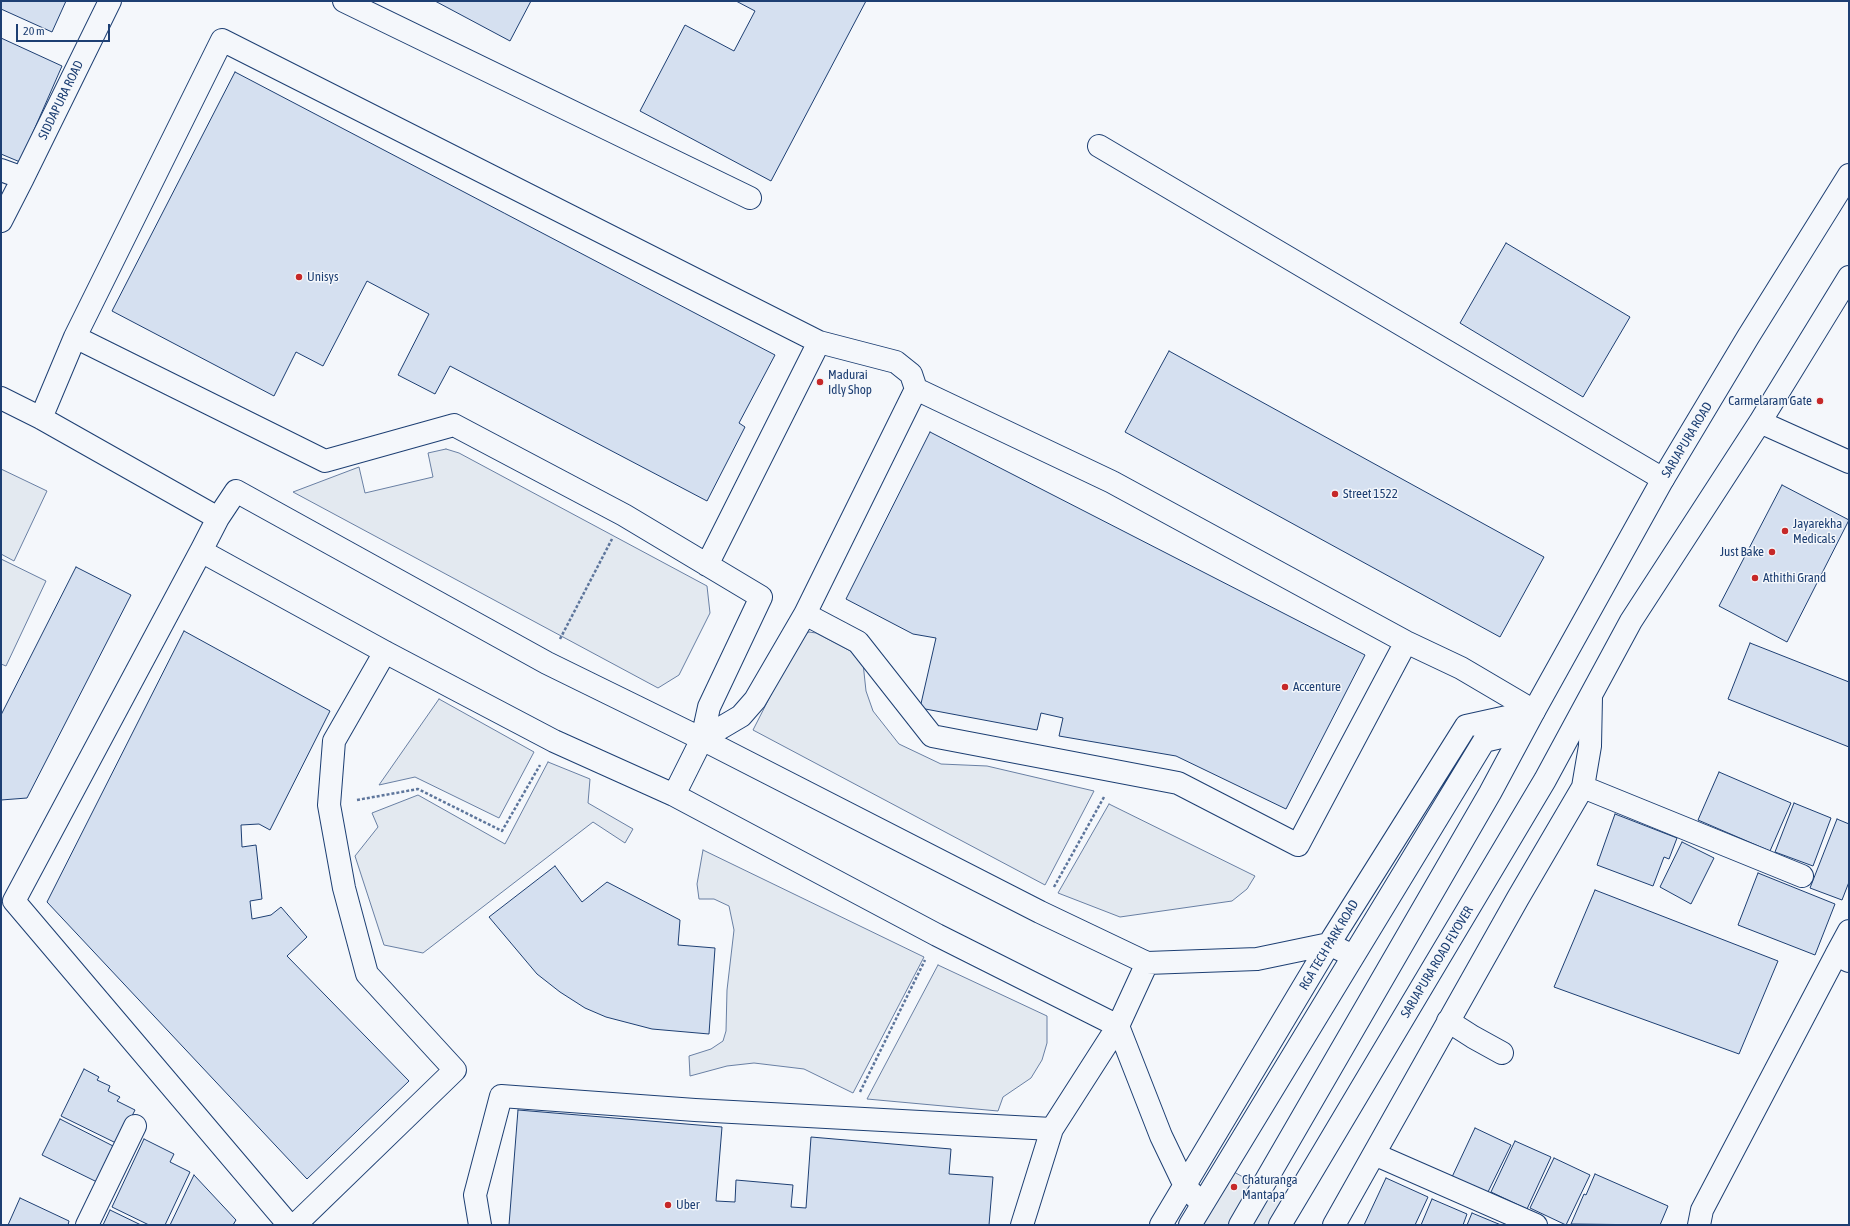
<!DOCTYPE html>
<style>
body{margin:0}
#map{position:relative;width:1850px;height:1226px;overflow:hidden;background:#f4f7fb;font-family:"Asap Condensed",sans-serif}
canvas{display:block}
.frame{position:absolute;inset:0;border:2px solid #1d3f73;pointer-events:none}
.scale{position:absolute;left:16px;top:24px;width:94px;height:18px;box-sizing:border-box;border:2px solid #1d3f73;border-top:0;padding-left:5px;font-size:12px;line-height:14px;white-space:nowrap;color:#1d3f73;-webkit-text-stroke:3px #f4f7fb;paint-order:stroke}
</style>
<div id="map">
<canvas width="1850" height="1226"></canvas>
<div class="frame"></div>
<div class="scale">20 m</div>
</div>
<script>
const g = document.querySelector('canvas').getContext('2d');
g.lineJoin = 'round';
function fill(path, color) { g.fillStyle = color; g.fill(path, 'evenodd'); }
const toPath = rows => new Path2D(rows.map(r => 'M' + r).join(''));
function stroke(path, color, width, dash) { g.strokeStyle = color; g.lineWidth = width; g.lineCap = dash ? 'butt' : 'round'; g.setLineDash(dash || []); g.stroke(path); }
function label(font, color, halo, rows, align = 'center') {
  g.font = font + ' "Asap Condensed",sans-serif'; g.lineWidth = 3; g.setLineDash([]); g.textBaseline = 'middle'; g.strokeStyle = halo; g.fillStyle = color; for (const [text, x, y, turn = 0] of rows) {
    g.save(); g.translate(x, y); g.rotate((+turn || 0) * Math.PI / 180); g.textAlign = isNaN(turn) ? turn : align; if (halo) g.strokeText(text, 0, 0); g.fillText(text, 0, 0); g.restore();
  }
}
const green = toPath([
 [446,449,459,453,707,586,710,613,679,675,658,688,293,492,359,467,365,493,433,477,428,453,446,449],
 [1,469,47,491,14,561,1,554,1,469],
 [1,559,46,581,6,666,1,664,1,559],
 [809,632,816,633,856,654,863,663,866,691,873,711,899,744,941,764,987,766,1094,791,1045,885,753,730,801,636,809,632],
 [439,699,534,752,499,818,415,777,379,785,439,699],
 [548,762,590,779,588,803,633,829,625,843,593,822,423,953,384,945,355,856,378,827,372,813,418,795,505,844,548,762],
 [1109,804,1255,876,1247,889,1232,901,1120,917,1058,893,1109,804],
 [703,850,924,957,853,1093,804,1069,754,1063,727,1066,690,1076,689,1056,711,1049,723,1041,726,1031,727,990,734,930,729,906,714,899,699,899,697,884,703,850],
 [938,965,1047,1016,1047,1043,1042,1060,1031,1078,1003,1097,998,1111,867,1099,938,965],
 [1220,1164,1301,1210,1293,1225,1186,1225,1220,1164]
]);
fill(green, '#e3e9f0');
stroke(green, '#687fa3', 1);
const building = toPath([
 [1,1,66,1,52,32,1,9,1,1],
 [435,1,531,1,510,41,435,1],
 [736,1,866,1,771,181,640,111,685,25,734,51,755,11,736,1],
 [1,38,62,66,20,162,1,154,1,38],
 [235,72,775,355,739,423,745,427,707,501,450,366,435,394,398,375,429,314,367,281,323,366,296,352,274,396,112,311,235,72],
 [1506,243,1630,317,1583,397,1460,323,1506,243],
 [1169,351,1544,557,1500,637,1125,432,1169,351],
 [930,432,1365,655,1286,809,1176,756,1059,736,1063,718,1041,713,1037,730,920,708,936,638,913,634,846,599,930,432],
 [1782,485,1849,520,1787,642,1719,606,1782,485],
 [76,567,131,595,27,798,1,800,1,715,76,567],
 [184,631,330,711,270,830,259,824,241,825,242,847,256,845,262,899,250,901,252,919,271,915,281,907,307,937,287,956,409,1081,307,1179,47,902,184,631],
 [1750,643,1849,682,1849,747,1728,699,1750,643],
 [1719,772,1791,803,1770,851,1698,820,1719,772],
 [1794,803,1831,818,1813,866,1775,852,1794,803],
 [1615,814,1677,838,1669,859,1664,857,1653,886,1597,865,1615,814],
 [1837,819,1849,824,1849,882,1842,900,1810,888,1837,819],
 [1682,842,1714,858,1691,904,1660,887,1682,842],
 [555,866,582,902,607,882,680,920,678,945,715,948,709,1034,652,1029,606,1017,585,1008,560,992,537,974,489,917,555,866],
 [1758,873,1835,904,1815,955,1738,925,1758,873],
 [1595,890,1778,961,1739,1054,1554,987,1595,890],
 [84,1069,99,1077,97,1080,110,1086,108,1091,120,1097,117,1101,135,1110,118,1144,61,1116,84,1069],
 [518,1110,722,1127,716,1201,735,1202,736,1180,793,1185,791,1207,806,1208,811,1137,951,1149,949,1174,993,1177,989,1225,509,1225,518,1110],
 [60,1119,115,1147,97,1182,42,1155,60,1119],
 [1475,1128,1511,1145,1487,1194,1452,1177,1475,1128],
 [144,1139,174,1154,170,1162,190,1172,165,1225,149,1225,112,1207,144,1139],
 [1515,1141,1551,1157,1527,1209,1491,1192,1515,1141],
 [1554,1158,1590,1175,1566,1225,1530,1208,1554,1158],
 [1595,1174,1668,1206,1660,1225,1571,1224,1584,1194,1586,1195,1595,1174],
 [194,1175,236,1220,233,1225,170,1225,194,1175],
 [1386,1178,1428,1197,1415,1225,1364,1225,1386,1178],
 [20,1198,69,1221,68,1225,8,1225,20,1198],
 [1432,1199,1467,1214,1463,1225,1421,1225,1432,1199],
 [110,1210,141,1225,103,1225,110,1210],
 [1472,1213,1501,1225,1467,1225,1472,1213]
]);
fill(building, '#d5e0f0');
stroke(building, '#1d3f73', 1);
const minor = toPath([
 [344,1,750,198],
 [1099,146,1663,479],
 [1,170,23,178,110,1],
 [1,221,23,178],
 [75,337,222,40,819,342,707,565],
 [819,342,896,362,911,374,916,389],
 [1,398,41,418,218,518],
 [41,418,75,337,325,461,454,425,624,515,761,597,709,707,702,739,674,795],
 [201,551,14,901,289,1225],
 [805,614,858,642,932,736,1178,783,1298,845,1406,642],
 [702,739,741,716,755,700,805,614,916,389,1112,482,1406,642,1461,668,1534,711],
 [1583,787,1802,876],
 [1849,931,1836,955,1849,961],
 [1448,1021,1473,1037,1502,1053],
 [1374,1154,1536,1225],
 [1202,1204,1185,1186,1161,1136,1118,1026,937,935,674,795,554,741,385,652,201,551,218,518,236,491,547,663,702,739,1040,912,1147,963,1257,959,1329,944,1353,956],
 [87,1225,135,1126],
 [295,1225,455,1070,367,974,344,888,329,805,334,741,385,652],
 [480,1225,475,1195,501,1096,695,1110,1052,1129],
 [1022,1225,1052,1129,1118,1026,1147,963],
 [1161,1225,1329,944,1466,726,1534,711],
 [1190,1225,1484,741,1522,732],
 [1334,1225,1518,898,1583,787,1590,746,1591,697],
 [1699,1225,1702,1210,1836,955]
]);
const major = toPath([
 [1760,422,1849,462],
 [1240,1225,1490,793,1534,711,1663,479,1748,337,1849,175],
 [1280,1225,1545,780,1631,621,1760,422,1849,277]
]);
stroke(minor, '#1d3f73', 24);
stroke(major, '#1d3f73', 24);
stroke(toPath([
 [560,639,612,539],
 [357,800,418,789,502,831,540,765],
 [1054,887,1104,797],
 [860,1092,925,960]
]), '#5e769c', 2.5, [3, 2]);
stroke(minor, '#f4f7fb', 22);
stroke(major, '#f4f7fb', 22);
for (const [x, y, r, color] of [
 [299,277,4,"#c62828"],
 [820,382,4,"#c62828"],
 [1820,401,4,"#c62828"],
 [1335,494,4,"#c62828"],
 [1785,531,4,"#c62828"],
 [1772,552,4,"#c62828"],
 [1755,578,4,"#c62828"],
 [1285,687,4,"#c62828"],
 [1234,1187,4,"#c62828"],
 [668,1205,4,"#c62828"]
]) { const dot = new Path2D(); dot.arc(x, y, r, 0, 2 * Math.PI); g.fillStyle = color; g.fill(dot); stroke(dot, '#f4f7fb', 1.5); }
label('13px', '#1d3f73', '#f4f7fb', [
 ["SIDDAPURA ROAD",61,100,-64],
 ["SARJAPURA ROAD",1687,440,-59],
 ["RGA TECH PARK ROAD",1329,945,-59],
 ["SARJAPURA ROAD FLYOVER",1437,962,-59]
]);
label('13px', '#1d3f73', '#f4f7fb', [
 ["Unisys",307,277],
 ["Madurai",828,375],
 ["Idly Shop",828,390],
 ["Carmelaram Gate",1812,401,"right"],
 ["Street 1522",1343,494],
 ["Jayarekha",1793,524],
 ["Medicals",1793,539],
 ["Just Bake",1764,552,"right"],
 ["Athithi Grand",1763,578],
 ["Accenture",1293,687],
 ["Chaturanga",1242,1180],
 ["Mantapa",1242,1195],
 ["Uber",676,1205]
], 'left');
</script>
